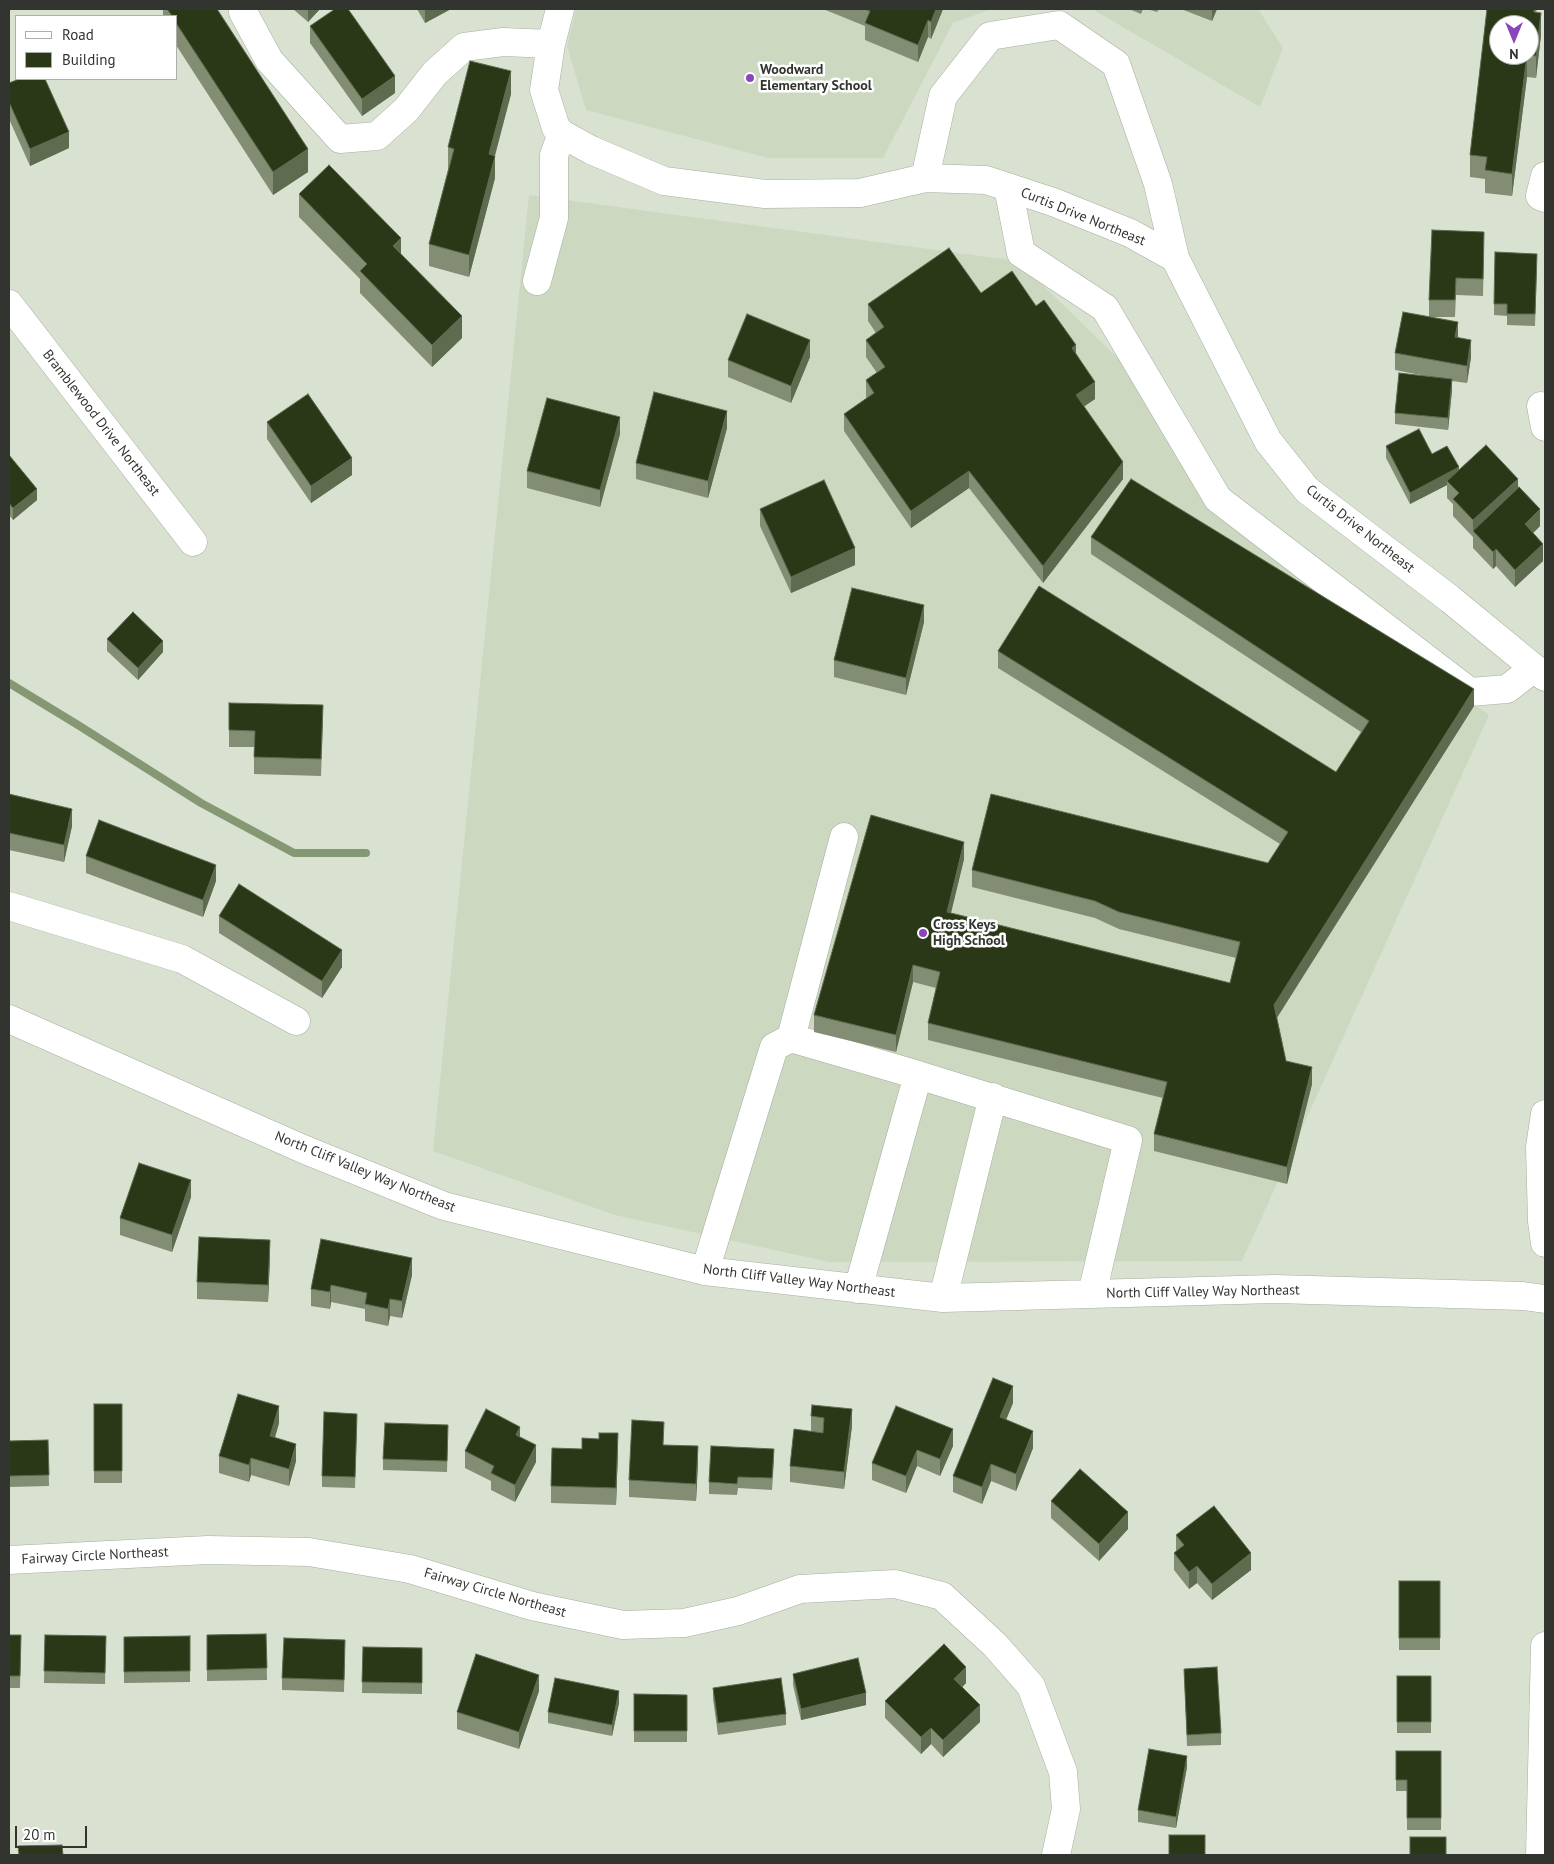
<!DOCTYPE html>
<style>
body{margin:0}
#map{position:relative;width:1554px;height:1864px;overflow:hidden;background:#d9e2d1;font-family:"PT Sans",sans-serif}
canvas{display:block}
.frame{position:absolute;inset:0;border:10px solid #32352f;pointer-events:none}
.legend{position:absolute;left:15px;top:15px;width:162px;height:65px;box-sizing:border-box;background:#fff;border:1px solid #adaeac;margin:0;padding:6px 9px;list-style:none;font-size:15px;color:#32352f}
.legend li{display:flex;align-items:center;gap:10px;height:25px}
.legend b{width:25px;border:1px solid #adaeac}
.north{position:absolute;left:1489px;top:15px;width:50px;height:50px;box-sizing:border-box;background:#fff;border:1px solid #adaeac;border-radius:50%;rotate:180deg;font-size:14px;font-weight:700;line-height:20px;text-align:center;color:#32352f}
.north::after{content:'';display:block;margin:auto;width:18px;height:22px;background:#8945b9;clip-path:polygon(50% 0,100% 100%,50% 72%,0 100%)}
.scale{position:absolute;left:15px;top:1826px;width:72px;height:22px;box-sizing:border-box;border:2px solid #32352f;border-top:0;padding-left:6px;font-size:15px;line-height:18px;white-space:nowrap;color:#32352f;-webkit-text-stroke:4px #fff;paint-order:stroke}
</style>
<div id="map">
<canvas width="1554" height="1864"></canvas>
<div class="frame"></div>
<ul class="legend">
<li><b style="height:6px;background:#fff"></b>Road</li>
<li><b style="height:14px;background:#2a3817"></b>Building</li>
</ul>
<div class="north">N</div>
<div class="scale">20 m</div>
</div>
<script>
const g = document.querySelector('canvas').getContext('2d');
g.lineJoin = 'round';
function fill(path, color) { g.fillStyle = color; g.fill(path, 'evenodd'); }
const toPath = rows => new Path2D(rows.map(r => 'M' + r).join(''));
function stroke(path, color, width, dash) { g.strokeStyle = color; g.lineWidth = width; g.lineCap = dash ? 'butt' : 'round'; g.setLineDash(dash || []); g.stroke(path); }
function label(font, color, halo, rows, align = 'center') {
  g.font = font + ' "PT Sans",sans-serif'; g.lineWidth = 5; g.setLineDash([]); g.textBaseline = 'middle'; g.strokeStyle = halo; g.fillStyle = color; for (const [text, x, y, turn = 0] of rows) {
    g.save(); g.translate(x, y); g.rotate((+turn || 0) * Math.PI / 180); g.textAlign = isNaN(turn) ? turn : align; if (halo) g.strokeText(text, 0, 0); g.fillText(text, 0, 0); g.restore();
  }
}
fill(toPath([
 [576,9,991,9,953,23,883,158,768,158,586,110,567,46],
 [1092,9,1258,9,1283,48,1260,107],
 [529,195,1018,261,1127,367,1270,556,1489,715,1242,1261,829,1262,615,1215,433,1151]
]), '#ccd8c0');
stroke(toPath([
 [9,683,78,725,201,803,294,853,366,853]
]), '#869873', 8);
const minor = toPath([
 [243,9,243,12,269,60,340,139,377,136,406,110,435,73,464,47,503,42,551,44],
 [560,9,551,44,544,90,556,128,562,134,591,150,664,181,765,194,860,193,925,178,986,180,1053,202,1130,233,1175,258,1268,441,1307,490,1450,599,1545,677],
 [1545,176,1540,196,1545,198],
 [925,178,943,96,990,36,1059,25,1116,64,1158,184,1175,258],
 [1008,187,1021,253,1105,308,1218,499,1470,692,1507,689,1534,668],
 [537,281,554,218,554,155,562,134],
 [9,304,193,542],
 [1541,406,1545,427],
 [9,906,182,959,296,1021],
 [9,1019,303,1149,444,1206,705,1271,943,1298,1275,1289,1523,1296,1545,1299],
 [791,1038,918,1075],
 [705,1271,774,1047,791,1038,844,837],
 [858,1289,918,1075,1128,1140,1092,1294],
 [943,1298,993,1097],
 [9,1560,208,1550,309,1552,410,1569,532,1606,623,1625,684,1623,738,1611,800,1589,895,1584,942,1596,995,1645,1031,1686,1063,1772,1066,1809,1056,1855]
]);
const major = toPath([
 [1545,1114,1540,1147,1542,1221,1545,1243],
 [1540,1855,1545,1646]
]);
stroke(minor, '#a6ae9e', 29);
stroke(major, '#a6ae9e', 29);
stroke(minor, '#fff', 28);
stroke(major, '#fff', 28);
fill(toPath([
 [163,9,217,9,308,172,273,195,176,45,176,16,163,16],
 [293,9,320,9,308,22],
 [417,9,451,9,425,23],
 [823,9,943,9,931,39,928,37,918,62,865,40,865,26],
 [1129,9,1143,9,1141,14],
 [1147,9,1159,9,1157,12],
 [1181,9,1217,9,1212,21],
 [1487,9,1537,9,1536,13,1541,13,1541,35,1536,78,1527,77,1512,196,1485,193,1485,179,1470,177,1470,155],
 [1499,25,1529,25,1529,55,1499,55],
 [310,26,395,93,362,116,310,43],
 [9,83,69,148,30,166,9,119],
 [511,94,495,156,495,178,469,277,429,266,429,244,448,170,448,147],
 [299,194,462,338,432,367,360,293,360,279,299,217],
 [1484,249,1483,296,1456,295,1455,317,1429,317,1429,300],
 [1537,265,1535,326,1507,325,1507,316,1494,315,1494,304],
 [981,293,1036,306,1076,353,1095,399,1084,406,1123,479,1043,583,969,488,911,528,844,431,844,414,867,399,866,397,866,380,877,373,866,357,866,340,876,333,868,321,868,304],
 [1458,338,1471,357,1467,383,1452,381,1452,390,1448,430,1395,424,1395,413,1431,377,1395,370,1395,353],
 [810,357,791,403,728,377,728,360],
 [267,422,352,475,311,503,267,439],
 [727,428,708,498,636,479,636,463],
 [620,434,600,507,527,488,527,471],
 [1386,446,1432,454,1459,469,1518,489,1540,526,1533,533,1543,561,1515,587,1496,566,1493,569,1473,548,1473,537,1453,516,1453,504,1447,498,1447,485,1410,504,1386,458],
 [9,455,37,500,13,520,9,515],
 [760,509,855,565,791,593,760,526],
 [1091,537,1474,706,1277,1018,1286,1061,1312,1084,1287,1184,1154,1151,1154,1134,1163,1098,928,1040,928,1023,936,988,913,982,896,1052,814,1032,814,1015,964,859,951,913,1230,983,1236,958,1119,929,1095,918,972,887,972,870,1268,863,1280,844,998,668,998,651,1336,772,1361,732,1091,554],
 [924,622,906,695,834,677,834,660],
 [107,639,163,652,138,680,107,651],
 [323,722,321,776,254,774,254,747,229,747,229,730],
 [9,794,72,826,64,862,9,850],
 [86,856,216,881,203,917,86,873],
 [219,916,342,967,322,998,219,933],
 [191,1197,172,1252,120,1235,120,1218],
 [321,1239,412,1275,402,1318,390,1316,388,1326,365,1321,365,1309,331,1302,330,1309,311,1306,311,1289],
 [270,1257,268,1302,197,1299,197,1282],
 [1013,1403,1006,1420,1033,1448,1016,1491,991,1481,982,1504,953,1492,953,1476],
 [94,1404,122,1404,122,1483,94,1483],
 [896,1406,953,1446,940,1476,917,1466,906,1493,872,1480,872,1463],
 [852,1409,852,1426,844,1489,790,1482,790,1466,811,1431,811,1416],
 [279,1423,275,1438,296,1461,289,1486,251,1475,249,1482,219,1473,219,1456],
 [357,1425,355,1488,322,1487,322,1476],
 [448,1436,447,1472,383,1470,383,1459],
 [520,1437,536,1462,515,1502,491,1490,491,1481,465,1468,465,1451],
 [599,1439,618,1450,616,1505,551,1503,551,1486,582,1449],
 [48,1440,49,1486,9,1487,9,1441],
 [664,1445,698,1463,696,1501,629,1497,629,1480],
 [774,1460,772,1490,738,1488,737,1495,709,1494,709,1482],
 [1051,1501,1128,1529,1099,1561,1051,1518],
 [1176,1535,1251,1570,1212,1600,1197,1583,1189,1589,1174,1570,1174,1553,1176,1551],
 [1399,1581,1440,1581,1440,1650,1399,1650],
 [266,1634,267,1680,207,1681,207,1635],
 [9,1635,21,1635,20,1688,9,1688],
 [45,1635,106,1636,105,1684,44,1683],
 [190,1636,190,1682,124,1683,124,1637],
 [363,1647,422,1648,422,1694,362,1693],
 [345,1652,344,1692,282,1690,282,1678],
 [1184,1669,1221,1733,1221,1745,1187,1746],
 [793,1674,866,1705,801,1720,793,1685],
 [1397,1676,1431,1676,1431,1733,1397,1733],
 [966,1683,962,1687,980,1722,943,1757,931,1744,921,1754,885,1718,885,1701],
 [713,1688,786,1714,786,1725,718,1735,713,1699],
 [539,1691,519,1749,457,1729,457,1712],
 [634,1694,687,1695,687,1742,634,1742],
 [619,1703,612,1736,548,1723,548,1712],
 [1396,1751,1441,1751,1441,1830,1407,1830,1407,1791,1396,1791],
 [1187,1767,1176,1828,1138,1822,1138,1810]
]), '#828d74');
fill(toPath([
 [308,9,320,9,308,22],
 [425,9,451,9,425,23],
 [936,9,943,9,931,39,931,22],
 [1212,9,1217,9,1212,21],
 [1541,13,1541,35,1536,78,1536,56],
 [928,20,928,37,918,62,918,45],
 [1527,55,1527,77,1512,196,1512,174],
 [511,71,511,94,489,177,489,154],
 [395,76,395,93,362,116,362,99],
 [69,132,69,148,30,166,30,149],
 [308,149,308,172,273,195,273,172],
 [495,156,495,178,469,277,469,255],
 [401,238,401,260,393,246],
 [462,316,462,338,432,367,432,345],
 [1458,322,1458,339,1455,337],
 [810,340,810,357,791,403,791,386],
 [1471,340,1471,357,1467,383,1467,366],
 [1076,345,1076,362,1072,348],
 [1452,379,1452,390,1448,430,1448,418],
 [1095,382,1095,399,1076,412,1076,395],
 [727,411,727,428,708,498,708,481],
 [620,417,620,434,600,507,600,490],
 [352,458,352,475,311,503,311,486],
 [1123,462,1123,479,1043,583,1043,566],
 [1459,467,1459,479,1447,481,1447,485,1410,504,1410,493],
 [969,471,969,488,911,528,911,511],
 [1518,479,1518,496,1473,531,1473,520],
 [37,489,37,500,13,520,13,508],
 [1540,509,1540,526,1525,541,1525,524],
 [1543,544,1543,561,1515,587,1515,570],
 [855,548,855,565,791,593,791,577],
 [1496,549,1496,566,1493,569,1493,552],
 [924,605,924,622,906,695,906,678],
 [163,641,163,652,138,680,138,668],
 [1474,689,1474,706,1274,1022,1274,1005],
 [72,809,72,826,64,862,64,845],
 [964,842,964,859,947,929,947,912],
 [216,865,216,881,203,917,203,900],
 [342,950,342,967,322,998,322,981],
 [913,965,913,982,896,1052,896,1035],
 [1312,1067,1312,1084,1287,1184,1287,1167],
 [191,1180,191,1197,172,1252,172,1235],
 [270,1240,270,1257,268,1302,268,1285],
 [412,1258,412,1275,402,1318,402,1301],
 [331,1285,331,1302,330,1309,330,1292],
 [390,1299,390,1316,388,1326,388,1309],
 [1013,1386,1013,1403,1000,1434,1000,1417],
 [279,1406,279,1423,270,1453,270,1436],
 [852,1409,852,1426,844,1489,844,1472],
 [520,1427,520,1444,516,1435],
 [953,1429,953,1446,940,1476,940,1459],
 [1033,1431,1033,1448,1016,1491,1016,1474],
 [618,1433,618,1450,616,1505,616,1488],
 [296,1444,296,1461,289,1486,289,1469],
 [536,1445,536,1462,515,1502,515,1485],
 [698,1446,698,1463,696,1501,696,1484],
 [917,1450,917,1466,906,1493,906,1476],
 [251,1458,251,1475,249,1482,249,1465],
 [991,1464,991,1481,982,1504,982,1487],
 [1128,1512,1128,1529,1099,1561,1099,1544],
 [1251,1553,1251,1570,1212,1600,1212,1584],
 [1197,1566,1197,1583,1189,1589,1189,1572],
 [966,1667,966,1683,954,1696,954,1679],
 [539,1675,539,1691,519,1749,519,1732],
 [619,1691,619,1703,612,1736,612,1725],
 [866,1693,866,1705,801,1720,801,1709],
 [980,1705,980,1722,943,1757,943,1740],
 [931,1728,931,1744,921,1754,921,1737],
 [1187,1756,1187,1767,1176,1828,1176,1817]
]), '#5e6b4f');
const building = toPath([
 [167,9,217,9,308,149,273,172,176,23,176,16,172,16,167,9],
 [335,9,348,9,395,76,362,99,310,26,335,9],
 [864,9,936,9,931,22,928,20,918,45,865,23,870,11,864,9],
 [1487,9,1534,9,1534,12,1541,13,1536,56,1529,55,1529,25,1499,25,1499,55,1527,55,1512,174,1485,170,1487,157,1470,155,1487,9],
 [470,61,511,71,489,154,495,156,469,255,429,244,454,149,448,147,470,61],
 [19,79,45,79,69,132,30,149,9,102,9,83,19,79],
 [329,165,401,238,393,246,462,316,432,345,360,271,367,264,299,194,329,165],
 [1432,230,1484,232,1483,279,1456,278,1455,300,1429,300,1432,230],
 [949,248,981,293,1012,271,1036,306,1044,300,1076,345,1072,348,1095,382,1076,395,1123,462,1043,566,969,471,911,511,844,414,874,393,866,380,885,367,866,340,884,327,868,304,949,248],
 [1495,252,1537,254,1535,314,1507,314,1507,304,1494,304,1495,252],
 [1403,312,1458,322,1455,337,1471,340,1467,366,1395,353,1403,312],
 [747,314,810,340,791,386,728,360,747,314],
 [1399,373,1452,379,1448,418,1395,413,1399,373],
 [654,392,727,411,708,481,636,463,654,392],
 [308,394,352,458,311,486,267,422,308,394],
 [547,398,620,417,600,490,527,471,547,398],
 [1419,429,1432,454,1447,446,1459,467,1410,493,1386,446,1419,429],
 [1486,445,1518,479,1473,520,1453,499,1459,493,1447,481,1486,445],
 [9,455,37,489,13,508,9,503,9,455],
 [1131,479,1474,689,1274,1005,1286,1061,1312,1067,1287,1167,1154,1134,1167,1082,928,1023,940,972,913,965,896,1035,814,1015,871,815,964,842,947,912,1230,983,1240,942,1119,912,1095,901,972,870,991,794,1268,863,1288,832,998,651,1039,586,1336,772,1369,721,1091,537,1131,479],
 [824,480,855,548,791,577,760,509,824,480],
 [1519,487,1540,509,1525,524,1543,544,1515,570,1496,549,1493,552,1473,531,1519,487],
 [852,588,924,605,906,678,834,660,852,588],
 [133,612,163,641,138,668,107,639,133,612],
 [229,703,323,705,321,759,254,757,255,731,229,730,229,703],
 [9,794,72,809,64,845,9,833,9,794],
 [99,820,216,865,203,900,86,856,99,820],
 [239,884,342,950,322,981,219,916,239,884],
 [139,1163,191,1180,172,1235,120,1218,139,1163],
 [199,1237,270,1240,268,1285,197,1282,199,1237],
 [321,1239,412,1258,402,1301,390,1299,388,1309,365,1304,367,1293,331,1285,330,1292,311,1289,321,1239],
 [993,1378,1013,1386,1000,1417,1033,1431,1016,1474,991,1464,982,1487,953,1476,993,1378],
 [238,1394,279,1406,270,1436,296,1444,289,1469,251,1458,249,1465,219,1456,238,1394],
 [94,1404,122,1404,122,1471,94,1471,94,1404],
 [812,1405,852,1409,844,1472,790,1466,794,1429,823,1433,824,1418,811,1416,812,1405],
 [896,1406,953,1429,940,1459,917,1450,906,1476,872,1463,896,1406],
 [486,1409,520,1427,516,1435,536,1445,515,1485,491,1473,494,1466,465,1451,486,1409],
 [324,1412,357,1414,355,1477,322,1476,324,1412],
 [632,1420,664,1422,663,1445,698,1446,696,1484,629,1480,632,1420],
 [385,1423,448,1425,447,1461,383,1459,385,1423],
 [599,1433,618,1433,616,1488,551,1486,552,1448,582,1449,582,1438,599,1439,599,1433],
 [48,1440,49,1475,9,1476,9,1441,48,1440],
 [711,1446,774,1449,772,1478,738,1477,737,1484,709,1482,711,1446],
 [1080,1469,1128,1512,1099,1544,1051,1501,1080,1469],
 [1214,1506,1251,1553,1212,1584,1197,1566,1189,1572,1174,1553,1184,1545,1176,1535,1214,1506],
 [1399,1581,1440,1581,1440,1638,1399,1638,1399,1581],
 [266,1634,267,1668,207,1670,207,1635,266,1634],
 [9,1635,21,1635,20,1676,9,1676,9,1635],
 [45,1635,106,1636,105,1673,44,1671,45,1635],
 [190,1636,190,1671,124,1672,124,1637,190,1636],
 [284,1638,345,1640,344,1680,282,1678,284,1638],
 [944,1644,966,1667,954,1679,980,1705,943,1740,931,1728,921,1737,885,1701,944,1644],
 [363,1647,422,1648,422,1683,362,1682,363,1647],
 [476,1654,539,1675,519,1732,457,1712,476,1654],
 [858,1658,866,1693,801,1709,793,1674,858,1658],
 [1217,1667,1221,1733,1187,1735,1184,1669,1217,1667],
 [1397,1676,1431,1676,1431,1722,1397,1722,1397,1676],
 [555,1678,619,1691,612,1725,548,1712,555,1678],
 [781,1678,786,1714,718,1723,713,1688,781,1678],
 [634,1694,687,1695,687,1731,634,1731,634,1694],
 [1149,1749,1187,1756,1176,1817,1138,1810,1149,1749],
 [1396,1751,1441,1751,1441,1818,1407,1818,1407,1780,1396,1780,1396,1751],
 [1169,1835,1205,1835,1205,1855,1169,1855,1169,1835],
 [1410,1837,1446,1837,1446,1855,1410,1855,1410,1837],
 [62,1845,63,1855,19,1855,18,1846,62,1845]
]);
fill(building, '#2a3817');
stroke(building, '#5e6b4f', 1);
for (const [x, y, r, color] of [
 [750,78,5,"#8945b9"],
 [923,933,5,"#8945b9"]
]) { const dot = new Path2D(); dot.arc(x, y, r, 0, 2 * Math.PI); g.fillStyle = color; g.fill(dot); stroke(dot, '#fff', 2); }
label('bold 14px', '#32352f', '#fff', [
 ["Woodward",760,70],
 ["Elementary School",760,86],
 ["Cross Keys",933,925],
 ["High School",933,941]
], 'left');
label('14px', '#32352f', '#fff', [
 ["Curtis Drive Northeast",1083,217,22],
 ["Bramblewood Drive Northeast",101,423,52],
 ["Curtis Drive Northeast",1360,529,38],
 ["North Cliff Valley Way Northeast",365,1172,22],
 ["North Cliff Valley Way Northeast",799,1281,7],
 ["North Cliff Valley Way Northeast",1203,1292,-1],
 ["Fairway Circle Northeast",95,1556,-3],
 ["Fairway Circle Northeast",495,1593,16]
]);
</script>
